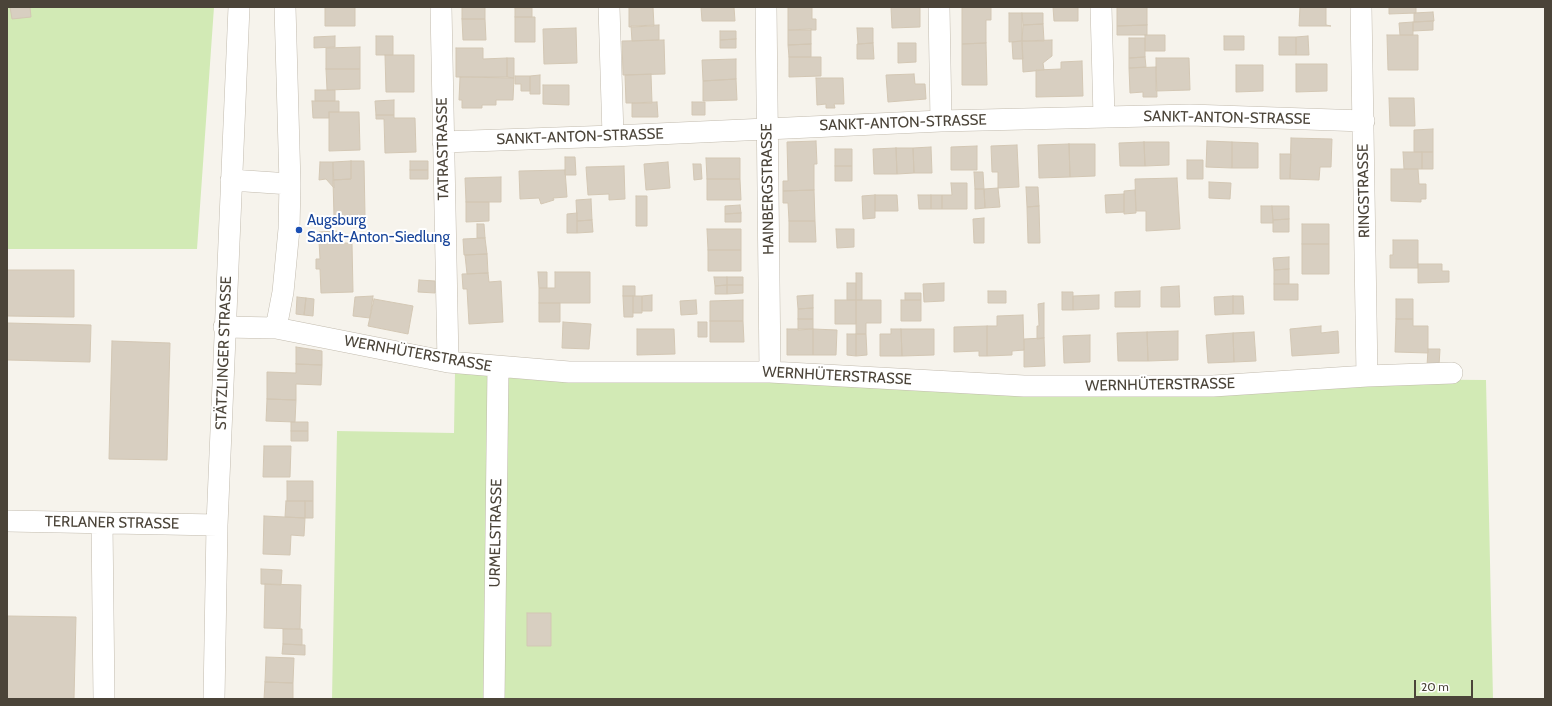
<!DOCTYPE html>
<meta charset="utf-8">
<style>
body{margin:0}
#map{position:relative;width:1552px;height:706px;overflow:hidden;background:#f6f3ec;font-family:Cabin,sans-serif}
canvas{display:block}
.frame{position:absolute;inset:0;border:8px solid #4b4439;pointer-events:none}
.scale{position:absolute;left:1414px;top:680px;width:59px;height:18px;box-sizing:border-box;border:2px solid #4b4439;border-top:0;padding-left:5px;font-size:12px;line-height:14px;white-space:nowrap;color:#4b4439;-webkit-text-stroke:3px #fff;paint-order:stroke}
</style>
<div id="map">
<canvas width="1552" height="706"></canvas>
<div class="frame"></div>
<div class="scale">20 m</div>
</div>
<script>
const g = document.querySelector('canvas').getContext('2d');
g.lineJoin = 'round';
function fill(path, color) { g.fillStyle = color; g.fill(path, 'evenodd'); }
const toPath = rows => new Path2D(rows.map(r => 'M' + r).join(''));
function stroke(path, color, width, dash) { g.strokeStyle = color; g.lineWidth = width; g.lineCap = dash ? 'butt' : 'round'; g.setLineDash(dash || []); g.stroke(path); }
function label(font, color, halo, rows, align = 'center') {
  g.font = font + ' Cabin,sans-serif'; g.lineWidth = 4; g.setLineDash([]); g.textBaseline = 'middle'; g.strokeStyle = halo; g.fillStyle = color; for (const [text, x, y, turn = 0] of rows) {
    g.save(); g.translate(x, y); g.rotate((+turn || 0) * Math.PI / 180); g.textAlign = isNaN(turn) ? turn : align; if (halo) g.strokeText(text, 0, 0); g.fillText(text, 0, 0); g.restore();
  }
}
fill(toPath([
 [7,7,214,7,197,249,7,249],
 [455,372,1486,380,1493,699,332,699,337,431,454,433]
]), '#d2eab5');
const building = toPath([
 [10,7,30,7,31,17,12,19,10,7],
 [325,7,355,7,355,26,325,26,325,7],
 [462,7,485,7,485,19,462,19,462,7],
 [629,7,653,7,654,26,629,27,629,7],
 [701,7,734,7,735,21,702,21,701,7],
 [812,7,812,19,816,19,816,30,788,30,788,7,812,7],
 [891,7,920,7,920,27,892,28,891,7],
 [962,7,991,7,991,20,986,20,986,43,962,44,962,7],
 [1053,7,1078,7,1078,21,1054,21,1053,7],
 [1117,7,1147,7,1147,25,1117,26,1117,7],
 [1300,7,1326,7,1326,25,1331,26,1299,26,1300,7],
 [1389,7,1416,7,1416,13,1389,14,1389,7],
 [515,8,532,8,532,17,515,17,515,8],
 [1433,12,1434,21,1414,22,1414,13,1433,12],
 [1009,13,1022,13,1022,41,1009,42,1009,13],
 [1022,13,1043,13,1043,24,1023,25,1022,13],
 [515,17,535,17,535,42,515,42,515,17],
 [462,19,485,19,486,40,463,40,462,19],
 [1433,21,1433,30,1413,31,1413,22,1433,21],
 [1413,22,1413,35,1400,35,1399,23,1413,22],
 [1043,24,1044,41,1022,41,1023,25,1043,24],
 [659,25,659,40,632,41,631,26,659,25],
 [1147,25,1147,35,1117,35,1117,26,1147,25],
 [576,28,577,63,544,64,543,29,576,28],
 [857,28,873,28,873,43,858,44,857,28],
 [811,29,811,44,788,45,788,30,811,29],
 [720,31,736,31,736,39,720,40,720,31],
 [1145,35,1165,35,1165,51,1145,51,1145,35],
 [1387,35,1418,35,1418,70,1388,70,1387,35],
 [335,36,335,47,314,48,314,37,335,36],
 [376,36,393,36,393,55,376,55,376,36],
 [1224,36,1244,36,1244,50,1224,50,1224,36],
 [1308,36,1309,55,1296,55,1296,37,1308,36],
 [1279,37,1296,37,1296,55,1279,55,1279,37],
 [1129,38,1145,38,1145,57,1129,58,1129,38],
 [736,39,736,48,720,48,720,40,736,39],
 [664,40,665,74,623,75,622,41,664,40],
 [1052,40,1052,56,1043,63,1044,70,1023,72,1022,41,1052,40],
 [1022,41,1023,59,1013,59,1012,42,1022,41],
 [873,43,874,59,857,59,857,44,873,43],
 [898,43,916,43,916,62,898,63,898,43],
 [986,43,987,85,962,85,962,44,986,43],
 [811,44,811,57,789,57,788,45,811,44],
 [360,47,360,69,326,69,326,48,360,47],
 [456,48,483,48,483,59,507,58,507,77,456,77,456,48],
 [385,55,414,55,414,92,386,92,385,55],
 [789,57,821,57,821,76,789,77,789,57],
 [1145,57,1146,67,1129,68,1129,58,1145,57],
 [507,58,514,58,514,78,507,77,507,58],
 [1156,58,1189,58,1190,90,1156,91,1156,58],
 [736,59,736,79,703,81,702,60,736,59],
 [1082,61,1083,96,1036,97,1036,70,1061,69,1061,62,1082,61],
 [1296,64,1327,64,1327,91,1296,92,1296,64],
 [1236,65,1263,65,1263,91,1236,92,1236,65],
 [1156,67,1157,97,1143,97,1143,92,1130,93,1129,68,1156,67],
 [326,69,360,69,360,89,327,90,326,69],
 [651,74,652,103,626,103,625,75,651,74],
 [914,74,915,84,925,84,926,99,888,102,886,75,914,74],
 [540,75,540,94,530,94,530,76,540,75],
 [515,76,530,76,530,91,521,91,521,84,515,84,515,76],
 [460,77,514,78,513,100,496,100,496,105,482,105,482,108,462,108,462,100,459,100,460,77],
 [816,78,843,78,844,104,834,104,835,108,826,108,826,104,817,105,816,78],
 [736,79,737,100,703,101,703,81,736,79],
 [543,85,569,85,569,105,543,104,543,85],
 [315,90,335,90,335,101,315,101,315,90],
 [1389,98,1414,98,1415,126,1390,126,1389,98],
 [394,100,394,115,376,115,375,101,394,100],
 [312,101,339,101,339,112,329,112,329,118,313,118,312,101],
 [657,102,658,117,632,117,632,103,657,102],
 [692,102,705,102,705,115,692,115,692,102],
 [329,112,359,112,360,150,329,151,329,112],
 [376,115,394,115,394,118,415,118,416,152,385,153,384,119,376,119,376,115],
 [1433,129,1433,152,1414,152,1414,130,1433,129],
 [1291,138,1332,139,1331,167,1320,167,1319,180,1290,179,1291,138],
 [816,141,817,164,814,164,814,190,783,191,783,181,788,181,787,142,816,141],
 [1207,141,1232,142,1232,168,1206,167,1207,141],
 [1144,142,1145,166,1120,166,1119,143,1144,142],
 [1144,142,1169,142,1169,165,1145,166,1144,142],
 [1232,142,1258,143,1258,168,1232,168,1232,142],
 [1069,144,1095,144,1095,176,1070,177,1069,144],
 [1069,144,1070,177,1039,178,1038,145,1069,144],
 [1017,145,1019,187,998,188,998,172,992,172,991,146,1017,145],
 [977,146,977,170,951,170,951,147,977,146],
 [931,147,932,173,914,173,913,148,931,147],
 [896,148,913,148,914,173,897,174,896,148],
 [896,148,897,174,874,174,873,149,896,148],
 [835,149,852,149,852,166,835,166,835,149],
 [1403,152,1422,152,1422,169,1404,169,1403,152],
 [1422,152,1433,152,1433,169,1422,169,1422,152],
 [1280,154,1291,154,1290,179,1280,179,1280,154],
 [565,157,575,157,576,175,565,175,565,157],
 [706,158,740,158,740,179,707,179,706,158],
 [1187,160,1203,160,1203,179,1187,179,1187,160],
 [351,161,364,161,365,216,334,217,333,180,351,179,351,161],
 [351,161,351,179,333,180,333,162,351,161],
 [410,161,428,161,428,170,410,170,410,161],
 [320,162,333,162,334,188,326,179,319,180,320,162],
 [668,162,670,188,646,190,644,164,668,162],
 [693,164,701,164,702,179,694,180,693,164],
 [624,166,625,199,609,200,609,194,588,195,586,167,624,166],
 [835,166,852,166,852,181,835,181,835,166],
 [1391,169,1418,169,1419,184,1426,184,1426,199,1421,199,1421,202,1391,201,1391,169],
 [410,170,428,170,428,179,410,179,410,170],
 [565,170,567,197,553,198,554,200,541,204,539,198,520,199,519,171,565,170],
 [974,172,983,172,984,189,975,189,974,172],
 [501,177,501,202,466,202,465,178,501,177],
 [1177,178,1180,229,1146,231,1146,211,1136,211,1135,179,1177,178],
 [707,179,740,179,741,200,707,200,707,179],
 [1209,182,1231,183,1230,199,1209,198,1209,182],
 [951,183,967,183,967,209,942,209,942,195,952,195,951,183],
 [1026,187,1038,187,1039,206,1027,207,1026,187],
 [998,188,1000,207,985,208,984,189,998,188],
 [975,189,984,189,985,208,975,209,975,189],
 [814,190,815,221,789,221,788,203,783,203,783,191,814,190],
 [1135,190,1136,213,1124,214,1124,191,1135,190],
 [1124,194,1124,212,1106,213,1105,195,1124,194],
 [875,195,875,218,863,219,862,196,875,195],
 [875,195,897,195,898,211,875,211,875,195],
 [918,195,931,195,931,209,919,209,918,195],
 [931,195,942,195,942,209,931,209,931,195],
 [636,196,647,196,647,226,636,226,636,196],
 [591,199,592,220,577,221,576,200,591,199],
 [466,202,489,202,489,221,466,222,466,202],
 [740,205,741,213,725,214,725,206,740,205],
 [1039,206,1040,243,1028,243,1027,207,1039,206],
 [1261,206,1272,206,1273,223,1261,223,1261,206],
 [1272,206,1289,206,1289,219,1273,220,1272,206],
 [577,213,577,233,567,233,567,214,577,213],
 [741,213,741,222,725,222,725,214,741,213],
 [984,218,984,243,974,243,973,219,984,218],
 [1289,219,1289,232,1273,232,1273,220,1289,219],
 [592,220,593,232,577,233,577,221,592,220],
 [789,221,815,221,816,242,789,242,789,221],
 [477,224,484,224,485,238,477,238,477,224],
 [1302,224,1329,224,1329,244,1302,244,1302,224],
 [707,229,741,229,741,250,708,250,707,229],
 [836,229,854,229,854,247,837,248,836,229],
 [336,231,336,240,319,241,319,232,336,231],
 [485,238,487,254,464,255,463,239,485,238],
 [336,240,337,243,352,243,353,292,321,293,320,269,316,269,316,259,320,259,319,241,336,240],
 [1393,240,1418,240,1418,268,1390,268,1390,255,1393,255,1393,240],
 [1302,244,1329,244,1329,274,1302,274,1302,244],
 [708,250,741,250,741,271,708,271,708,250],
 [487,254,488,273,467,274,465,255,487,254],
 [1289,257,1289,269,1274,270,1273,258,1289,257],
 [1418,264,1442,264,1442,271,1449,271,1449,282,1418,283,1418,264],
 [1289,269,1289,284,1274,284,1274,270,1289,269],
 [7,270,74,270,74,317,7,316,7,270],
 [538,272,547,272,547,288,539,288,538,272],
 [555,272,590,272,590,303,539,303,539,288,555,288,555,272],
 [488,273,489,282,501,281,503,322,469,324,467,289,463,289,462,274,488,273],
 [856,273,862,273,862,300,856,300,856,273],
 [714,277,727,277,727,285,715,286,714,277],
 [727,277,743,277,743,285,727,285,727,277],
 [419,280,435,281,435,293,418,292,419,280],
 [847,283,856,283,856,300,847,300,847,283],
 [944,283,944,301,924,302,923,284,944,283],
 [1274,284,1298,284,1298,300,1274,300,1274,284],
 [727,285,743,285,743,293,727,294,727,285],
 [727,285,727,294,715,294,715,286,727,285],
 [623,286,635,286,635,296,623,296,623,286],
 [1179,286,1180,307,1161,307,1161,287,1179,286],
 [988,291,1006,291,1006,303,988,303,988,291],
 [1140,291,1140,307,1115,307,1115,292,1140,291],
 [1062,292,1073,292,1073,310,1062,310,1062,292],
 [905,293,921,293,921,300,905,300,905,293],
 [652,295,652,311,642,311,642,296,652,295],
 [813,295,813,308,798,309,797,296,813,295],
 [1099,295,1099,309,1073,310,1073,296,1099,295],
 [373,296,370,318,353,316,355,297,373,296],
 [623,296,633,296,633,317,624,317,623,296],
 [633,296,642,296,642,313,633,313,633,296],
 [1233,296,1233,314,1215,315,1214,297,1233,296],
 [1233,296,1243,296,1244,314,1233,314,1233,296],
 [297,297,306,298,304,315,296,314,297,297],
 [306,298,314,299,313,316,304,315,306,298],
 [374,299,413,306,408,334,368,326,374,299],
 [1396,299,1413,299,1413,319,1396,319,1396,299],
 [696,300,697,314,681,315,680,301,696,300],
 [743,300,743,321,710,321,710,301,743,300],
 [835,300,856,300,856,324,835,324,835,300],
 [856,300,881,300,881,323,866,323,866,334,856,334,856,300],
 [901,300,921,300,921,321,901,321,901,300],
 [539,303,560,303,560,322,539,322,539,303],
 [1044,303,1044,338,1037,339,1037,326,1039,326,1038,304,1044,303],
 [813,308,813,319,798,319,798,309,813,308],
 [1023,315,1024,350,1012,351,1012,355,987,356,987,326,997,326,997,316,1023,315],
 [798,319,813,319,813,329,798,330,798,319],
 [1396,319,1413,319,1413,326,1428,326,1428,353,1395,352,1396,319],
 [710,321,743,321,744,342,710,342,710,321],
 [563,322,591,324,589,349,562,348,563,322],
 [698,322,707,322,707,337,698,337,698,322],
 [7,323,91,325,90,362,7,360,7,323],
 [987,326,987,356,979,356,979,351,954,352,954,327,987,326],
 [1321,326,1321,333,1338,331,1339,353,1292,356,1290,329,1321,326],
 [637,329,674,329,675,354,637,355,637,329],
 [787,329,813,329,813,355,787,355,787,329],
 [813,329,837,330,836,355,813,355,813,329],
 [891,329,901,329,902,356,880,356,880,334,891,334,891,329],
 [901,329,934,329,934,355,902,356,901,329],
 [1178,331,1178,360,1148,361,1147,332,1178,331],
 [1147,332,1148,361,1118,361,1117,333,1147,332],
 [1254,332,1256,361,1234,362,1233,333,1254,332],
 [1233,333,1234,362,1208,363,1206,335,1233,333],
 [847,334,856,334,856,356,847,355,847,334],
 [856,334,866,334,867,355,856,356,856,334],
 [1090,335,1090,362,1064,363,1063,336,1090,335],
 [1044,338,1045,366,1024,367,1024,339,1044,338],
 [112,341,170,343,167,460,109,459,112,341],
 [296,347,322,351,322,365,296,364,296,347],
 [1428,349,1440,349,1439,366,1427,366,1428,349],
 [296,364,322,365,321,385,296,384,296,400,267,399,267,372,296,373,296,364],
 [267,399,296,400,295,422,266,421,267,399],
 [291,422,308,422,308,431,291,431,291,422],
 [291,431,308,431,308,441,291,441,291,431],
 [264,446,291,446,290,477,263,477,264,446],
 [287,481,313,481,313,501,287,501,287,481],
 [286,501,305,501,305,518,285,517,286,501],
 [305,501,313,501,313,518,305,518,305,501],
 [264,516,305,518,304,536,291,535,290,555,263,554,264,516],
 [261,569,282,570,281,585,261,584,261,569],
 [265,584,301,585,300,629,264,628,265,584],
 [527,613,551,613,551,646,527,646,527,613],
 [7,616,76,617,74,699,7,699,7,616],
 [283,629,302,629,302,645,283,644,283,629],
 [283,644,305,645,305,655,282,654,283,644],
 [266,657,294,658,293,683,265,682,266,657],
 [265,682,293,683,293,699,264,699,265,682]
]);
fill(building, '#d8cfc1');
stroke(building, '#d3c7b4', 1);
const minor = toPath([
 [441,7,448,362],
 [609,7,613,136],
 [766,7,770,372],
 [939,7,941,121],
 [1101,7,1104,117],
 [1361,7,1367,376],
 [443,142,613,136,941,121,1190,115,1364,121],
 [231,180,290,184],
 [224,327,276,328,448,362,569,372,770,372,1024,386,1213,386,1367,376,1452,373],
 [276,328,283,292,289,229,290,184,285,7],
 [7,521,217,525],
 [102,523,104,699],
 [214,699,217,525,239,7],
 [494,699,498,368]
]);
stroke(minor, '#c2bbae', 22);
stroke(minor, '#fff', 21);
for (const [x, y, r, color] of [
 [299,230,4,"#1a4fb4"]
]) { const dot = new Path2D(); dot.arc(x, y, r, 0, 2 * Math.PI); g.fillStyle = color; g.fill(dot); stroke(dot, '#fff', 1.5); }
label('15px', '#4b4439', '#fff', [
 ["SANKT-ANTON-STRASSE",1227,118,1],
 ["SANKT-ANTON-STRASSE",903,123,-2],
 ["SANKT-ANTON-STRASSE",580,137,-2],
 ["TATRASTRASSE",443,149,-91],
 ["HAINBERGSTRASSE",768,189,-91],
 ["RINGSTRASSE",1364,191,-91],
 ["STÄTZLINGER STRASSE",224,353,-88],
 ["WERNHÜTERSTRASSE",418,354,10],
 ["WERNHÜTERSTRASSE",837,376,3],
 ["WERNHÜTERSTRASSE",1160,385,-1],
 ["TERLANER STRASSE",112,523,1],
 ["URMELSTRASSE",496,533,-89]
]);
label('15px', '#164399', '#fff', [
 ["Augsburg",307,221],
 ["Sankt-Anton-Siedlung",307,238]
], 'left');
</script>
